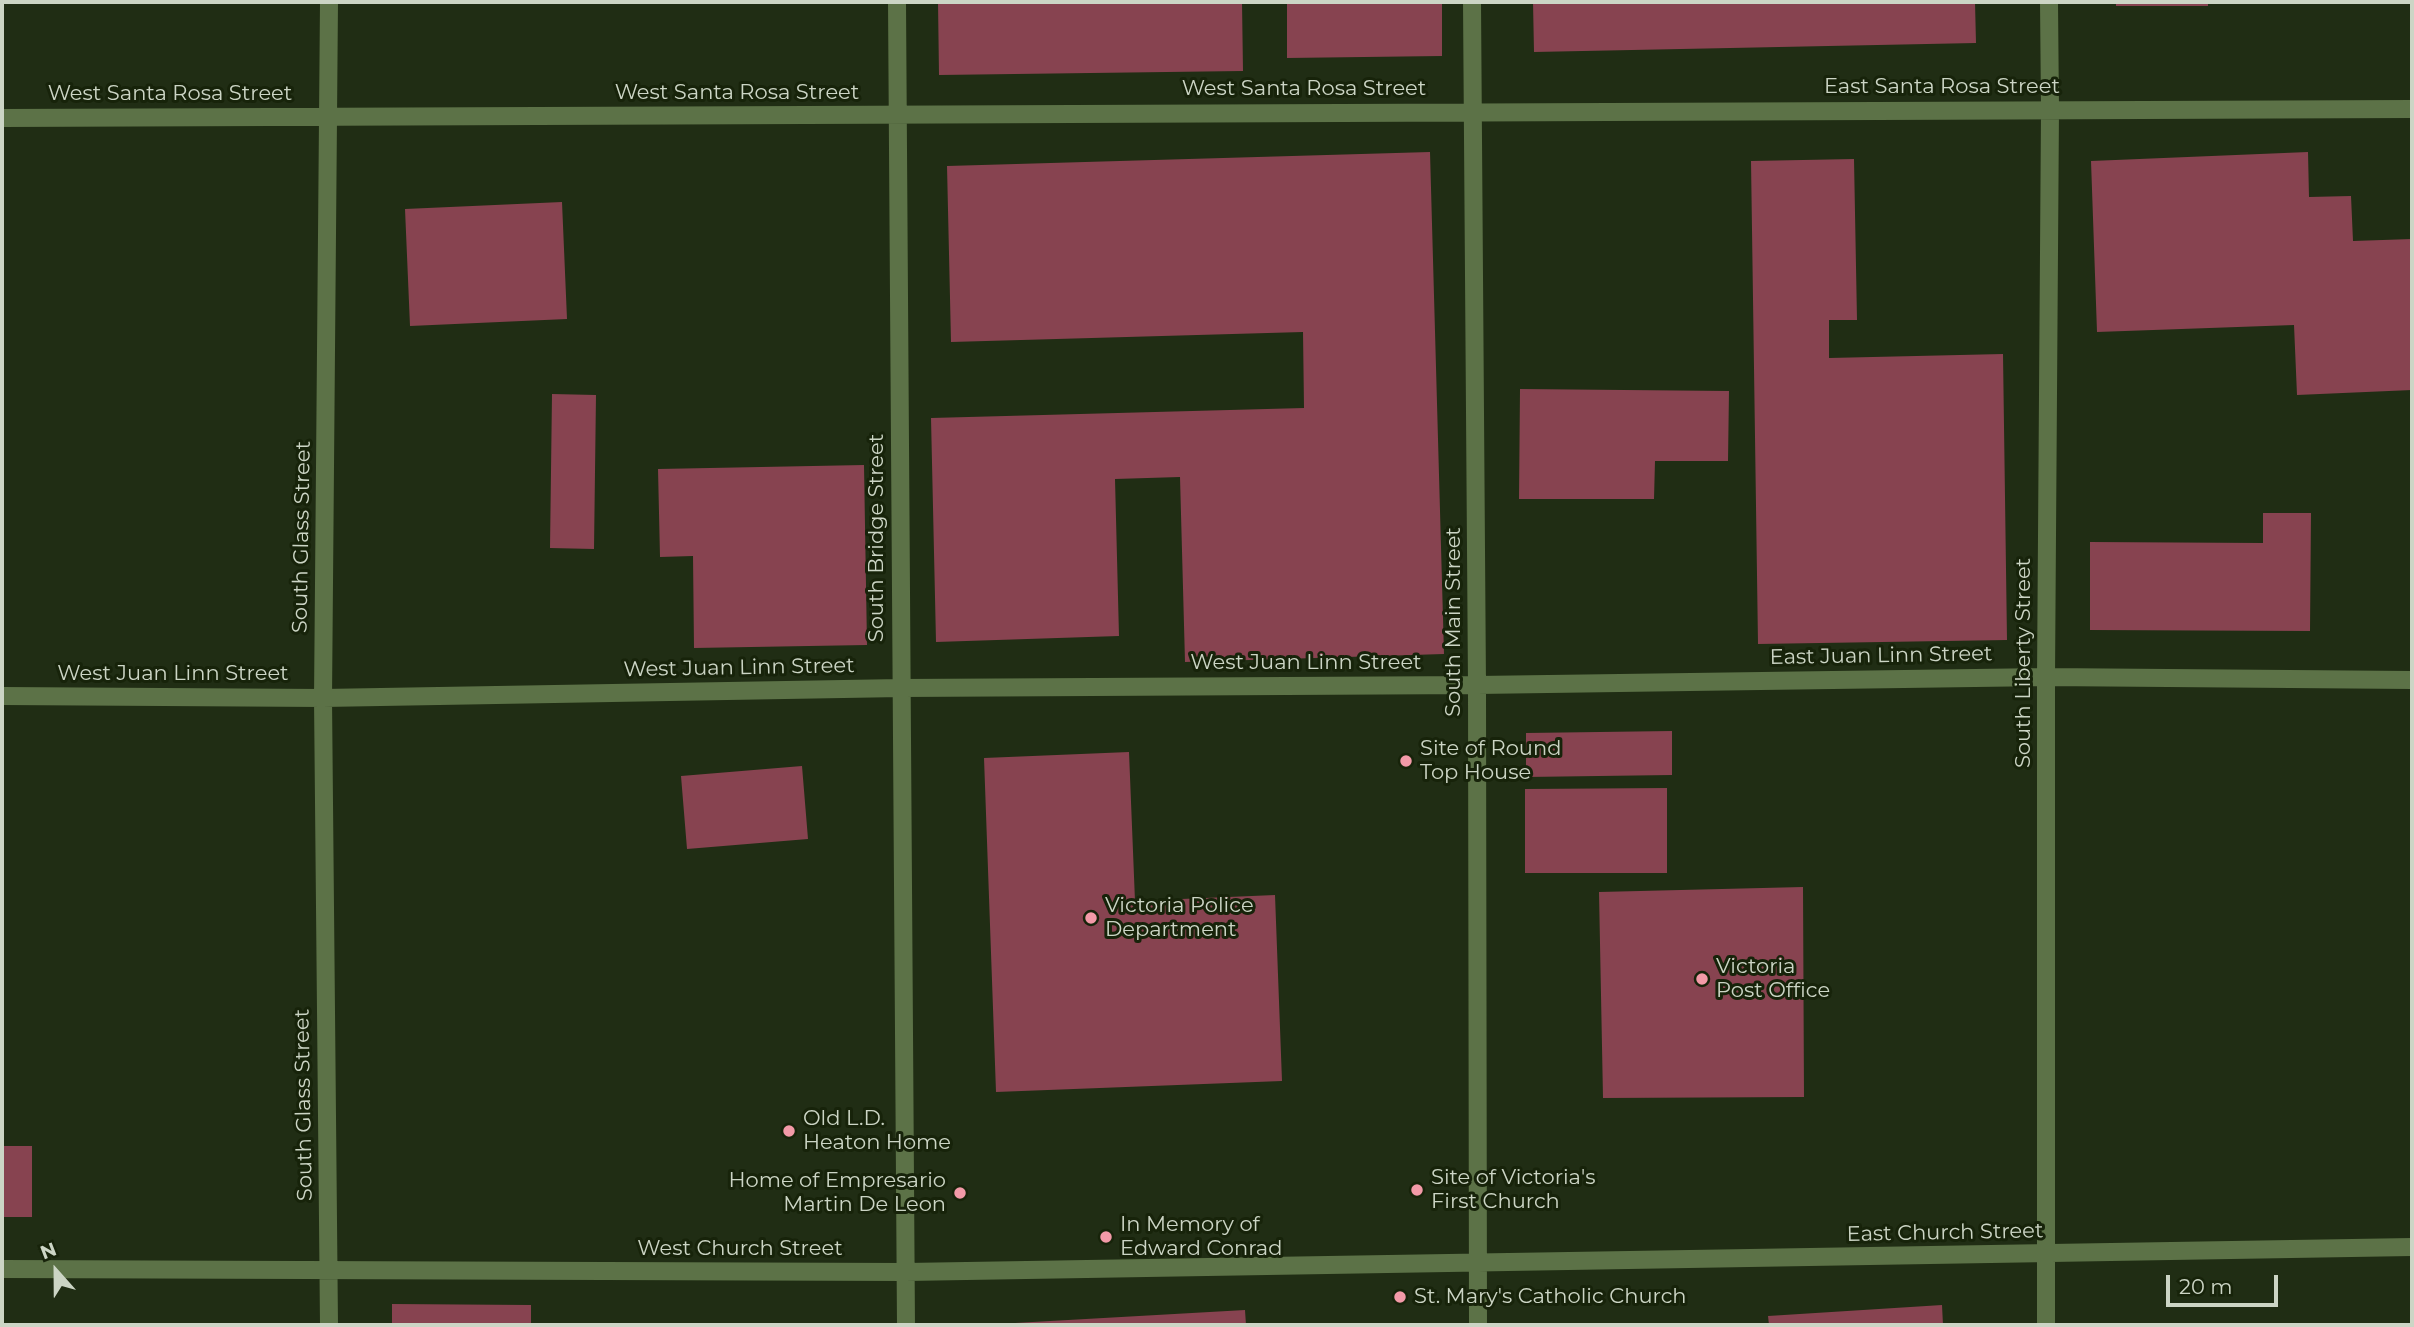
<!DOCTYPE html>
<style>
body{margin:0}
#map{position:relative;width:2414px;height:1327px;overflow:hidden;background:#202d14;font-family:Montserrat,sans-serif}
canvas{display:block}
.frame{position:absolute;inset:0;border:4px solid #ccd5c5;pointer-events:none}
.north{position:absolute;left:21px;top:1236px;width:70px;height:70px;-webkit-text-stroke:5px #17230a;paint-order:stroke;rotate:339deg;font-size:19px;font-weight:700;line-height:28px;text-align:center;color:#ccd5c5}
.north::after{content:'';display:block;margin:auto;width:24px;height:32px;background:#ccd5c5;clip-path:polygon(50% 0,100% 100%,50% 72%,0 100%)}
.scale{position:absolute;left:2166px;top:1275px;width:112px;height:32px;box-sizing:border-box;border:4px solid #ccd5c5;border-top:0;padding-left:9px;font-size:21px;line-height:24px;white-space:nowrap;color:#ccd5c5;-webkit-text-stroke:5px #17230a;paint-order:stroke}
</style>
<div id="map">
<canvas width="2414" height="1327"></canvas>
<div class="frame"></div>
<div class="north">N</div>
<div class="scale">20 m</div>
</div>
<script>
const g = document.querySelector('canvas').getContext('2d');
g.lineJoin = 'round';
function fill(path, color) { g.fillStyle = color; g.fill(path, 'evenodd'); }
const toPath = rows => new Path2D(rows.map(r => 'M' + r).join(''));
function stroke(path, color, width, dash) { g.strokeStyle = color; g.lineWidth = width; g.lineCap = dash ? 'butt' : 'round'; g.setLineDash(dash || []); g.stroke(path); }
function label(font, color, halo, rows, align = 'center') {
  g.font = font + ' Montserrat,sans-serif'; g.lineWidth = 6; g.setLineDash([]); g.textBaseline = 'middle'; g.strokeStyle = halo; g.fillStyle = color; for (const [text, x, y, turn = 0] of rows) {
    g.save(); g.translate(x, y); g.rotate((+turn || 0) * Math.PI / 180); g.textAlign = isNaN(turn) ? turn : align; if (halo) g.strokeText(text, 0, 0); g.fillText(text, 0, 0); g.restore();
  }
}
fill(toPath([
 [938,2,1242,2,1243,71,939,75],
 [1287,2,1442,2,1442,56,1287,58],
 [1533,2,1975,2,1976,43,1534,52],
 [2116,2,2208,2,2208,6,2116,6],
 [1430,152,1444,654,1185,662,1180,477,1115,479,1119,636,936,642,931,418,1304,408,1303,332,951,342,947,166],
 [2308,152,2309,197,2351,196,2353,241,2412,239,2412,390,2297,395,2294,325,2097,332,2091,161],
 [1854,159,1857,320,1829,320,1829,358,2003,354,2007,640,1758,644,1751,161],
 [562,202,567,319,410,326,405,209],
 [1520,389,1729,391,1728,461,1655,461,1654,499,1519,499],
 [552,394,596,395,594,549,550,548],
 [864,465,867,645,694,648,693,556,660,557,658,469],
 [2263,513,2311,513,2310,631,2090,630,2090,542,2263,543],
 [1672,731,1672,775,1526,777,1526,733],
 [1129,752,1135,901,1275,895,1282,1081,996,1092,984,758],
 [802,766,808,839,687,849,681,776],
 [1667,788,1667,873,1525,873,1525,789],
 [1803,887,1804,1097,1603,1098,1599,892],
 [2,1146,32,1146,32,1217,2,1217],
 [392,1304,531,1305,531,1325,392,1325],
 [1942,1305,1943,1325,1769,1325,1768,1316],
 [1245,1310,1246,1325,1015,1325,1015,1323]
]), '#874350');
stroke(toPath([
 [329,2,323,698,329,1325],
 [897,2,906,1325],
 [1472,2,1477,685,1478,1325],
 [2,118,2412,109],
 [2,696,323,698,901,688,1477,685,2046,677,2412,680],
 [2,1269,906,1272,2412,1247],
 [2046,1325,2046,677,2050,110,2049,2]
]), '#5c7247', 18);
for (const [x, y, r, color] of [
 [1406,761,7,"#f39aa8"],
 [1091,918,7,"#f39aa8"],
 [1702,979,7,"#f39aa8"],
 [789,1131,7,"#f39aa8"],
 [1417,1190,7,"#f39aa8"],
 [960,1193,7,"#f39aa8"],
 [1106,1237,7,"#f39aa8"],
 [1400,1297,7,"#f39aa8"]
]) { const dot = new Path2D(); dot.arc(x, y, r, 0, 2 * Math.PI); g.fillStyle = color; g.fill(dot); stroke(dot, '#17230a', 2.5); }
label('21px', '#ccd5c5', '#17230a', [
 ["East Santa Rosa Street",1942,87],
 ["West Santa Rosa Street",1304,89],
 ["West Santa Rosa Street",737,93],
 ["West Santa Rosa Street",170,94],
 ["South Glass Street",302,537,-89],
 ["South Bridge Street",877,538,-90],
 ["South Main Street",1454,622,-90],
 ["East Juan Linn Street",1881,656,-1],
 ["West Juan Linn Street",1306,663],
 ["South Liberty Street",2024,663,-90],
 ["West Juan Linn Street",739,668,-1],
 ["West Juan Linn Street",173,674],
 ["South Glass Street",304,1105,-91],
 ["East Church Street",1945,1233,-1],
 ["West Church Street",740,1249]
]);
label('21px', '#ccd5c5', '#17230a', [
 ["Site of Round",1420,749],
 ["Top House",1420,773],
 ["Victoria Police",1105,906],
 ["Department",1105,930],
 ["Victoria",1716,967],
 ["Post Office",1716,991],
 ["Old L.D.",803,1119],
 ["Heaton Home",803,1143],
 ["Site of Victoria's",1431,1178],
 ["First Church",1431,1202],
 ["Home of Empresario",946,1181,"right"],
 ["Martin De Leon",946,1205,"right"],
 ["In Memory of",1120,1225],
 ["Edward Conrad",1120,1249],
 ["St. Mary's Catholic Church",1414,1297]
], 'left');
</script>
